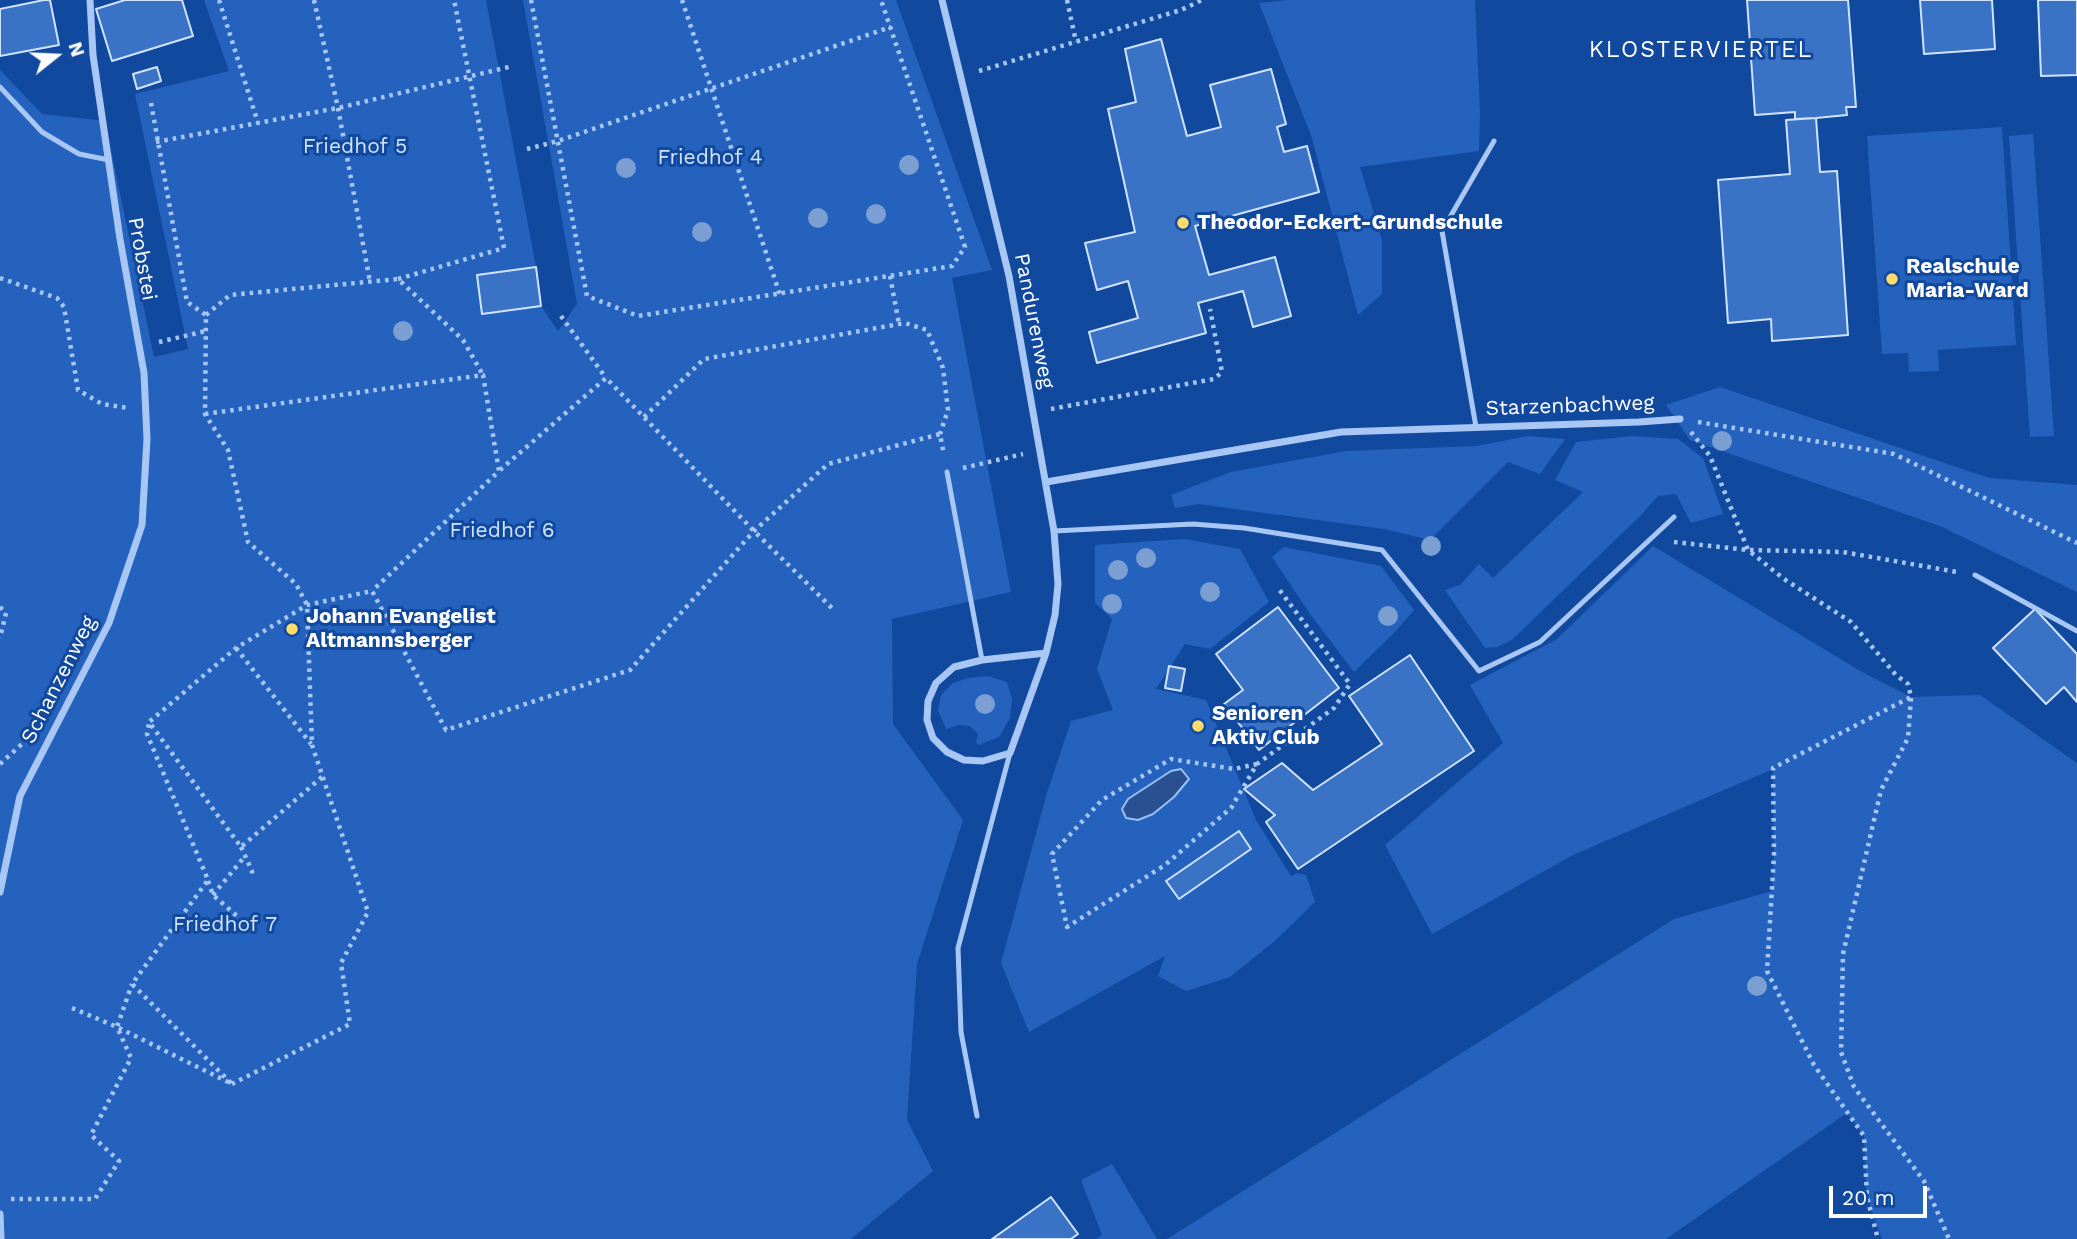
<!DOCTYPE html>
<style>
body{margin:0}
#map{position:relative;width:2077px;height:1239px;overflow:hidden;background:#11499f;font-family:"Work Sans",sans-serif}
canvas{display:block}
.north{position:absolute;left:21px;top:21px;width:70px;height:70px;-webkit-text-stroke:5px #11499f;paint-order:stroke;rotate:72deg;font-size:19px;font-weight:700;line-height:28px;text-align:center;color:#fff}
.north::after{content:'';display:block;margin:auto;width:24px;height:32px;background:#fff;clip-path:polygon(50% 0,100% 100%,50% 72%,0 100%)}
.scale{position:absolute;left:1829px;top:1186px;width:98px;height:32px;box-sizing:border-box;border:4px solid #fff;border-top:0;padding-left:9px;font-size:21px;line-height:24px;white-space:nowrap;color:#fff;-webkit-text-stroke:5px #11499f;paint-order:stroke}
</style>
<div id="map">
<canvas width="2077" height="1239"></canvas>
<div class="north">N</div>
<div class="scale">20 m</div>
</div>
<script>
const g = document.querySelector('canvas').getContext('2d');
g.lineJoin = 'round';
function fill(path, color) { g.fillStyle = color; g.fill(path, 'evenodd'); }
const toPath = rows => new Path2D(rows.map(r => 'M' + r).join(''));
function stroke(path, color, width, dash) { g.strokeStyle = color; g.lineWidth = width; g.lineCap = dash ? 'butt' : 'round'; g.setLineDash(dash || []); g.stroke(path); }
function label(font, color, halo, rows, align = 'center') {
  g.font = font + ' "Work Sans",sans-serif'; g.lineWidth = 6; g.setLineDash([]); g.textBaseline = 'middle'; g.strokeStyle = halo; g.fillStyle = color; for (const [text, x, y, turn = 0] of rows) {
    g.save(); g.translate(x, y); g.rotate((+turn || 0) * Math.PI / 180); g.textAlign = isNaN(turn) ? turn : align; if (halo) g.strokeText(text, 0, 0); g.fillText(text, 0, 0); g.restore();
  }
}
fill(toPath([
 [204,0,486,0,536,267,477,276,482,314,541,306,558,331,577,304,523,0,896,0,992,270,952,278,1011,592,892,619,893,724,963,820,917,964,907,1120,933,1171,851,1239,0,1239,0,70,42,114,105,121,154,357,188,349,135,94,229,71],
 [1288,0,1475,0,1480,112,1479,151,1360,167,1382,240,1382,294,1358,315,1312,138,1259,3],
 [2002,127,2016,345,1938,350,1939,371,1909,372,1908,353,1882,354,1867,136],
 [2033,134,2054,436,2030,437,2009,136],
 [1720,387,1989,478,2077,485,2077,592,1940,526,1690,440,1666,405],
 [1528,436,1565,439,1540,474,1508,462,1430,540,1384,529,1198,504,1175,508,1171,495,1231,472,1346,451,1477,446],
 [1632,436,1678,439,1703,458,1723,514,1691,523,1676,494,1658,496,1641,515,1512,640,1497,647,1485,648,1445,590,1460,585,1479,564,1493,578,1583,492,1555,480,1576,442],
 [1184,539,1240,549,1269,602,1210,649,1185,644,1156,689,1206,700,1256,820,1291,876,1297,873,1306,875,1315,902,1276,940,1230,977,1186,991,1158,976,1165,956,1029,1032,1001,963,1046,796,1071,721,1113,710,1097,669,1112,619,1095,603,1095,545],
 [1653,546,1862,672,1911,697,1980,695,2077,763,2077,1239,1882,1239,1867,1197,1864,1136,1847,1113,1666,1239,1167,1239,1674,919,1772,891,1774,855,1773,769,1573,855,1432,934,1385,845,1503,743,1470,685,1557,639],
 [1284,547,1381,566,1414,610,1396,631,1354,672,1310,614,1272,557],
 [988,676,1007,682,1012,699,1010,718,999,737,979,745,976,742,978,734,970,726,959,725,946,729,938,710,941,695,953,683,968,678],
 [1112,1164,1157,1239,1096,1239,1102,1235,1081,1180]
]), '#2462bd');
const water = toPath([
 [1181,769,1189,779,1174,797,1153,814,1138,820,1126,818,1122,809,1128,799,1171,771,1181,769]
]);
fill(water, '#295191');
stroke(water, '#9ac1f8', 2);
const building = toPath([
 [44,0,50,0,59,45,0,56,0,9,44,0],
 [125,0,182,0,193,36,112,61,96,9,125,0],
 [1747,0,1848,0,1856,107,1846,107,1847,115,1816,118,1795,119,1795,112,1755,115,1747,0],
 [1920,0,1992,0,1995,49,1924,54,1920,0],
 [2038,0,2077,0,2077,75,2041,76,2038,0],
 [1161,39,1187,136,1221,127,1210,85,1271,69,1286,124,1277,127,1284,152,1307,146,1319,192,1195,226,1209,275,1275,257,1291,316,1253,327,1243,291,1198,303,1206,333,1097,363,1089,332,1138,318,1128,281,1097,290,1085,243,1135,232,1108,109,1136,102,1125,49,1161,39],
 [157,67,161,81,137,89,133,74,157,67],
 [1816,118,1820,172,1837,171,1848,335,1772,341,1771,319,1728,323,1718,180,1790,174,1786,120,1816,118],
 [536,267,541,306,482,314,477,275,536,267],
 [1278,607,1339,688,1259,750,1224,704,1243,690,1216,654,1278,607],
 [2035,609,2077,654,2077,702,2064,687,2046,704,1993,648,2035,609],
 [1410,655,1474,751,1298,869,1266,822,1275,815,1244,789,1282,763,1313,790,1382,744,1349,696,1410,655],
 [1169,666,1185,669,1181,691,1165,688,1169,666],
 [1239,831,1251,849,1179,899,1166,881,1239,831],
 [1051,1197,1078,1234,1071,1239,992,1239,1051,1197]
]);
fill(building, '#3a72c6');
stroke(building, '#d1e3fe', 2);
stroke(toPath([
 [219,0,258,123],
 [314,0,338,108,370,282],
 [531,0,587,296,638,316,952,266,965,247,881,0],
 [682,0,780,295],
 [1067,0,1076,42],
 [979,71,1181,10,1202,0],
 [151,103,187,302,206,315,205,414,228,450,248,542,296,584,307,605,312,745,368,912,341,963,350,1024,232,1084],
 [156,142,338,108,513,66],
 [527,149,558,141,891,27],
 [890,276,899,324],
 [0,278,57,298,64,307,78,390,102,404,128,408],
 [398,279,504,248,454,0],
 [206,315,230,295,398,279,463,340,483,375],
 [561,316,606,378],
 [159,342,206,331],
 [1051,409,1214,379,1222,372,1210,309],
 [205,414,483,375,499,471,372,591],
 [644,417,704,359,905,323,927,330,943,368,948,410,940,434],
 [1698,422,1894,454,2077,543],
 [1691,432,1710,456,1748,550,1784,579,1851,622,1896,675,1908,684,1911,697,1773,768,1774,855,1767,971,1814,1065,1864,1136,1867,1197,1878,1239],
 [963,468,1023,454],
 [500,470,606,378,754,531,833,609],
 [1674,542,1748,550,1843,552,1957,572],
 [0,607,6,613,0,638],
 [236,648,311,744],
 [1911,698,1908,738,1881,790,1843,954,1841,1052,1854,1087,1924,1181,1949,1239],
 [0,764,23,743],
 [1257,764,1234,769,1171,759,1102,800,1052,854,1067,927,1165,865,1231,808,1257,764,1334,708,1350,684,1278,588],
 [322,777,241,847,149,722,236,648,307,605,372,591,446,730,630,670,754,531,828,464,940,434,944,455],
 [241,847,252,871,252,878],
 [208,881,213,895,255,932],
 [213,895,245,856],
 [72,1008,117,1027,232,1084,132,984,208,880,147,734,149,723],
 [11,1199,95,1199,119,1161,91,1135,131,1058,117,1027,132,984]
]), '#a8c7f5', 4.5, [3.5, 5]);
stroke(toPath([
 [0,87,42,132,79,154,109,160],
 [1476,427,1442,231,1494,141],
 [947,472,982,660],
 [1054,531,1193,524,1244,528,1382,550,1479,671,1540,642,1674,517],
 [1975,575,2077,631],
 [977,1116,961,1032,958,948,1010,753]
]), '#a8c7f5', 5);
stroke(toPath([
 [942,0,1009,276,1054,531,1058,584,1055,615,1046,653,1010,753,983,761,964,760,947,752,933,738,927,720,928,701,936,683,954,667,982,660,1046,653],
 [1046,482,1341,432,1639,422,1680,419],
 [0,892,20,796,109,623,142,525,147,439,144,373,120,239,93,55,90,0],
 [0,1214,1,1239]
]), '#a8c7f5', 7);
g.fillStyle = '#7b9ed3';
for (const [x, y] of [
 [909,165],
 [626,168],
 [876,214],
 [818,218],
 [702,232],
 [403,331],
 [1722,441],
 [1431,546],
 [1146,558],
 [1118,570],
 [1210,592],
 [1112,604],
 [1388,616],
 [985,704],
 [1757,986]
]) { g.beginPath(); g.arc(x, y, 10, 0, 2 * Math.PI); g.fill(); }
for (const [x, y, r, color] of [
 [1183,223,7,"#ffdb6c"],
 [1892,279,7,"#ffdb6c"],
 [292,629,7,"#ffdb6c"],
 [1198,726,7,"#ffdb6c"]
]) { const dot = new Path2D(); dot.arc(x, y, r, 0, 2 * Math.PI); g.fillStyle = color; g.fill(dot); stroke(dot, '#11499f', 2.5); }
label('21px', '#d1e3fe', '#11499f', [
 ["Friedhof 5",355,147],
 ["Friedhof 4",710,158],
 ["Friedhof 6",502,531],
 ["Friedhof 7",225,925]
]);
label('bold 21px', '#fff', '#11499f', [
 ["Theodor-Eckert-Grundschule",1197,223],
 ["Realschule",1906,267],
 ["Maria-Ward",1906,291],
 ["Johann Evangelist",306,617],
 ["Altmannsberger",306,641],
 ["Senioren",1212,714],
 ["Aktiv Club",1212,738]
], 'left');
label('21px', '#fff', '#11499f', [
 ["Probstei",142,259,80],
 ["Pandurenweg",1034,321,79],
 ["Starzenbachweg",1570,406,-2],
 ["Schanzenweg",59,680,-63]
]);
g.letterSpacing = '2px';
label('23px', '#fff', '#11499f', [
 ["KLOSTERVIERTEL",1701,50]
]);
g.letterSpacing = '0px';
</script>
